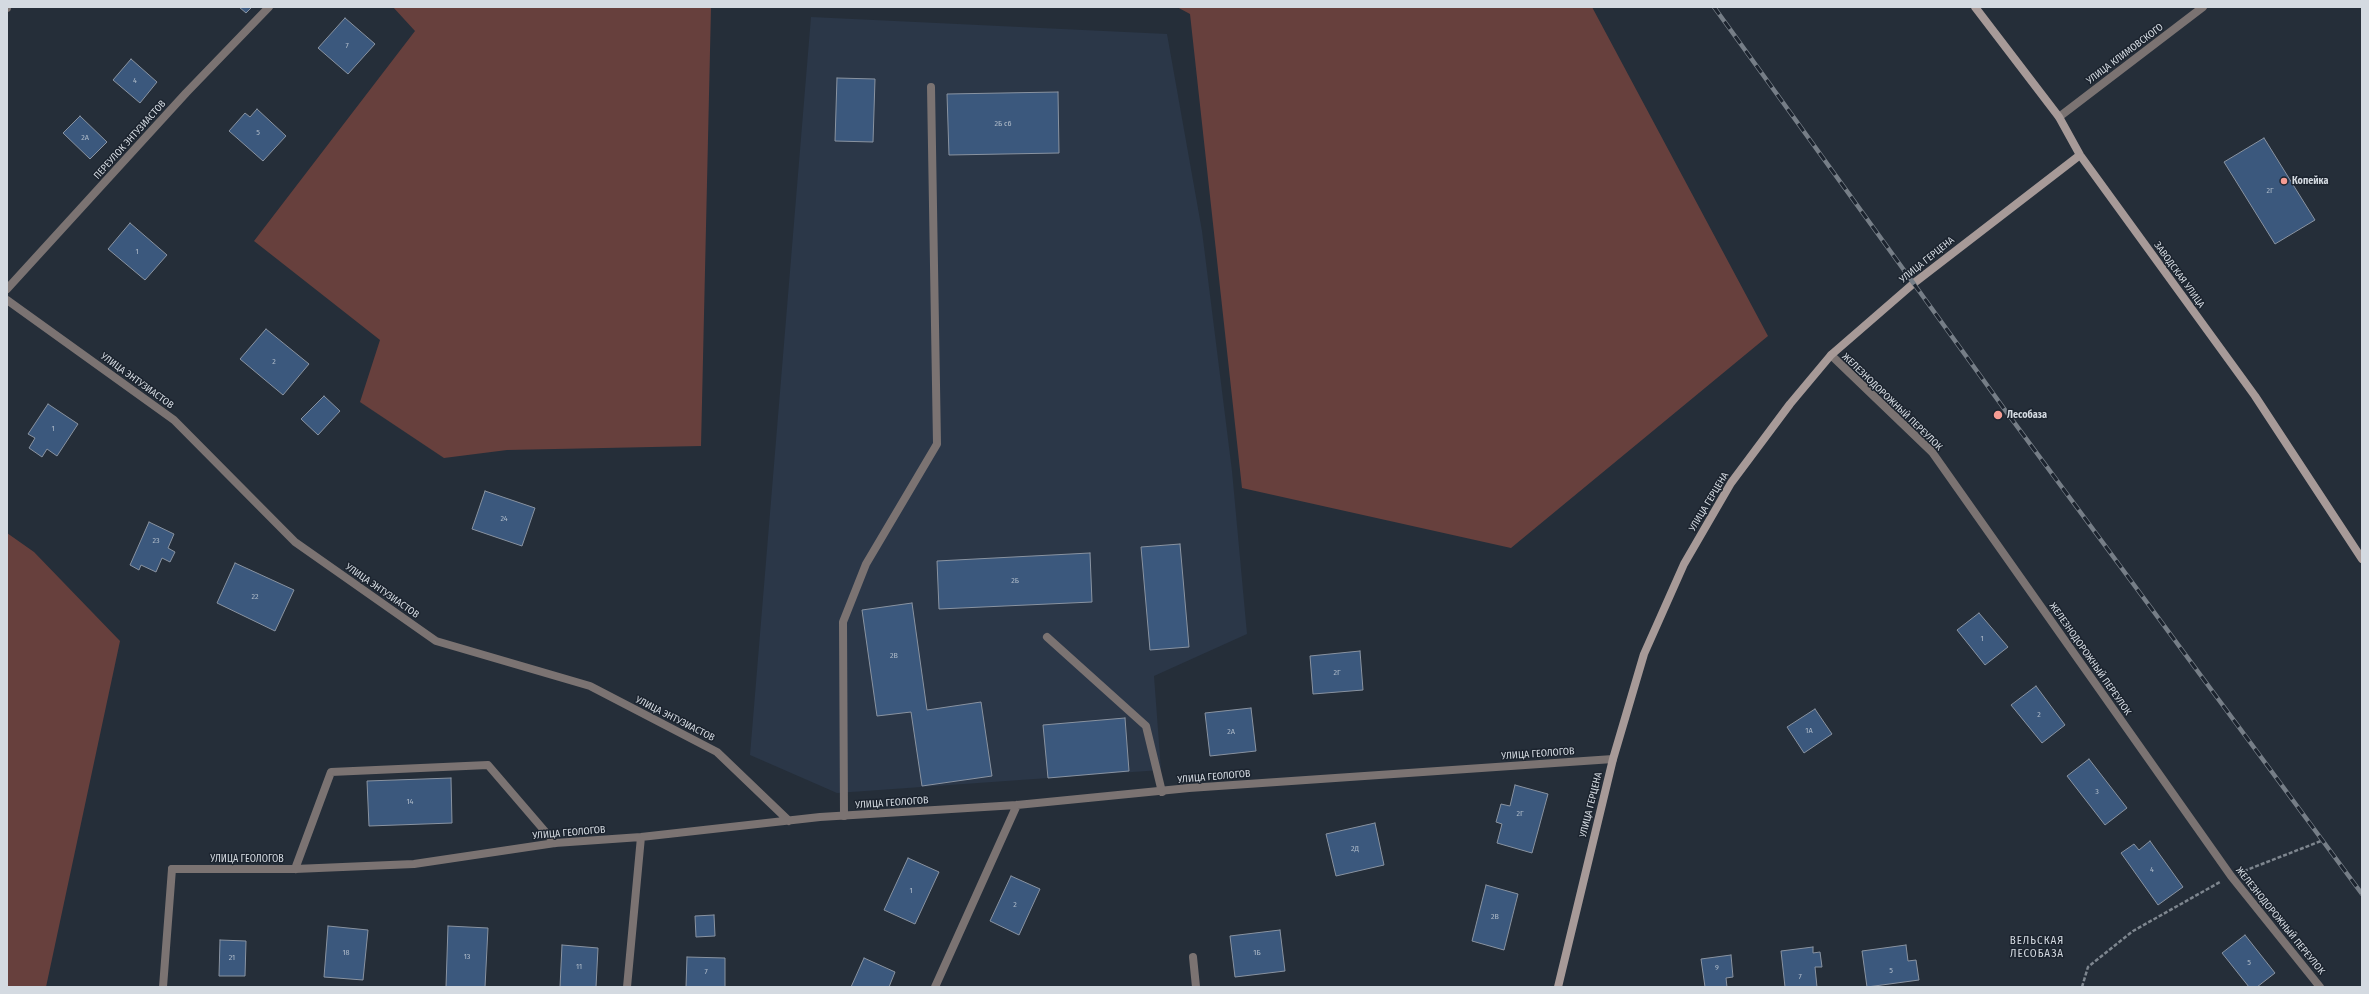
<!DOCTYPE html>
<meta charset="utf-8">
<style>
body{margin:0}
#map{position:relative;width:2369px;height:994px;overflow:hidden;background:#252e39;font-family:"Fira Sans Condensed",sans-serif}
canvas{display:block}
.frame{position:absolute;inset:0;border:8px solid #d4dae1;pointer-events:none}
</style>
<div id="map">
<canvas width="2369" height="994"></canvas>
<div class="frame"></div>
</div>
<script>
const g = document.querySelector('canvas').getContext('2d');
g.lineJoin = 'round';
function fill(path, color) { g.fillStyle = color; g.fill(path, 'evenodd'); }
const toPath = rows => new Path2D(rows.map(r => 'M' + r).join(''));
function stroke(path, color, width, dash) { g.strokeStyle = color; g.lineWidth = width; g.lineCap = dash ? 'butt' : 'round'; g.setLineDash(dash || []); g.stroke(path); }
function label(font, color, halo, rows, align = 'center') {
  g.font = font + ' "Fira Sans Condensed",sans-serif'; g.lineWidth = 3; g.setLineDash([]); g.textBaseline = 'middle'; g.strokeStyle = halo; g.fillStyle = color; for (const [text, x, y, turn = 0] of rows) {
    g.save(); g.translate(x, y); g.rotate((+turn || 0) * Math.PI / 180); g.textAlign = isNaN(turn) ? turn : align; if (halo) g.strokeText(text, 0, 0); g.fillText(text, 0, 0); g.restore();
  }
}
fill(toPath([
 [811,17,1167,34,1202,231,1232,471,1247,634,1154,676,1161,770,837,793,750,755]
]), '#2b3748');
fill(toPath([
 [393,7,711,7,701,446,507,450,444,458,360,402,380,340,254,241,415,31],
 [1177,7,1592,7,1768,336,1511,548,1242,488,1190,14],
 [7,533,34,552,120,641,46,987,7,987]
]), '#67403d');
const building = toPath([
 [239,7,252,7,246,13,239,7],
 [345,18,375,44,348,74,318,48,345,18],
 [131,59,157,82,140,103,113,80,131,59],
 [837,78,875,79,873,142,835,141,837,78],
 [1058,92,1059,153,949,155,947,94,1058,92],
 [257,109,286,136,263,161,229,131,245,113,250,117,257,109],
 [80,116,107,142,90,159,63,133,80,116],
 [2264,138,2315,220,2275,244,2224,162,2264,138],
 [130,223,167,255,145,280,108,249,130,223],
 [266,329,309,364,283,395,240,359,266,329],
 [324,396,340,411,318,435,301,419,324,396],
 [48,404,78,424,57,456,47,449,42,457,29,448,35,438,28,434,48,404],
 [485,491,535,508,522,546,472,529,485,491],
 [149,522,174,534,168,548,175,552,170,562,162,558,156,572,141,565,139,570,130,565,149,522],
 [1180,544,1189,647,1150,650,1141,547,1180,544],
 [1090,553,1092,602,939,609,937,561,1090,553],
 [235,563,294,590,275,631,217,603,235,563],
 [912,603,927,710,981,702,992,776,922,786,911,712,877,716,862,610,912,603],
 [1979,613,2008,647,1985,665,1957,630,1979,613],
 [1360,651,1363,690,1313,694,1310,656,1360,651],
 [2036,686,2065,725,2042,743,2011,705,2036,686],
 [1251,708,1256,751,1210,756,1205,713,1251,708],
 [1815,709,1832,734,1804,753,1787,727,1815,709],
 [1125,718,1129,771,1048,778,1043,725,1125,718],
 [2089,759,2127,808,2105,825,2067,776,2089,759],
 [451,778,452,823,369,826,367,781,451,778],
 [1515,785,1548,794,1532,853,1497,843,1502,824,1496,822,1501,804,1510,806,1515,785],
 [1375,823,1384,865,1336,876,1326,834,1375,823],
 [2150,841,2183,887,2158,905,2121,853,2134,844,2139,850,2150,841],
 [908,858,939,872,915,924,884,910,908,858],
 [1011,876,1040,889,1019,935,990,921,1011,876],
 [1486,885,1518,894,1504,950,1472,941,1486,885],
 [714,915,715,936,696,937,695,916,714,915],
 [328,926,368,930,363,980,324,977,328,926],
 [448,926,488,928,485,987,446,987,448,926],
 [1280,930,1285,971,1235,977,1230,936,1280,930],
 [2245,935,2275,973,2257,987,2249,987,2222,953,2245,935],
 [220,940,246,941,245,976,219,976,220,940],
 [562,945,598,948,596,987,560,987,562,945],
 [1906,945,1908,961,1916,960,1919,980,1867,987,1862,951,1906,945],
 [1813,947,1813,953,1820,952,1822,967,1815,967,1817,987,1785,987,1781,951,1813,947],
 [1731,955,1733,977,1726,978,1727,987,1705,987,1701,959,1731,955],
 [687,957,725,958,725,987,686,987,687,957],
 [864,958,895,972,889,987,851,987,864,958]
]);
fill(building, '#3b587d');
stroke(building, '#8993a1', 1);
stroke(toPath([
 [2244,871,2321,841],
 [2082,987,2088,967,2133,931,2220,882]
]), '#7e868f', 2.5, [4, 2]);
stroke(toPath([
 [1047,637,1146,726,1162,792],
 [844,816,843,622,866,564,937,444,931,87],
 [295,869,331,772,488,765,555,843],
 [163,987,172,869]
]), '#7b7372', 8);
stroke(toPath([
 [7,8,7,7],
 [2059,117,2203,7],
 [7,289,186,93,269,7],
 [7,300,174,420,295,542,436,641,590,686,717,752,789,821],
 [1831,355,1932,452,2231,876,2320,987],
 [172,869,295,869,414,864,555,843,641,837,820,817,1017,805,1189,788,1613,759],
 [1193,957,1196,987],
 [627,987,641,837],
 [935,987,1017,805]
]), '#7b7372', 8);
stroke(toPath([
 [1975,7,2059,117,2080,155,2255,396,2362,559],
 [1558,987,1613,759,1644,654,1684,564,1731,483,1790,404,1831,355,1914,283,2080,155]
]), '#a79a98', 8);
const rail = toPath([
 [1714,7,2005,410,2362,894]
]);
stroke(rail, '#767e87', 4.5);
stroke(rail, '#1c242f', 3, [9]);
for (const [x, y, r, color] of [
 [2284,181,4,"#f59c93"],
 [1998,415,5,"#f59c93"]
]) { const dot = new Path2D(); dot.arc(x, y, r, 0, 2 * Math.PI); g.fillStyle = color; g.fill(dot); stroke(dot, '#1c242f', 1.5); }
label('8px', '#aebac8', null, [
 ["7",347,46],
 ["4",135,81],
 ["2Б с6",1003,124],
 ["5",258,133],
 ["2А",85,138],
 ["2Г",2270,191],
 ["1",137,252],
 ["2",274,362],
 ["1",53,429],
 ["24",504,519],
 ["23",156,541],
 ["2Б",1015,581],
 ["22",255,597],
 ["1",1982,639],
 ["2В",894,656],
 ["2Г",1337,673],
 ["2",2039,715],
 ["1А",1809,731],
 ["2А",1231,732],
 ["3",2097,792],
 ["14",410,802],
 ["2Г",1520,814],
 ["2Д",1355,849],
 ["4",2152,870],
 ["1",911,891],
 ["2",1015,905],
 ["2В",1495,917],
 ["18",346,953],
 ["1Б",1257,953],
 ["13",467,957],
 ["21",232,958],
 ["5",2249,963],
 ["11",579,967],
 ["9",1717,968],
 ["5",1891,971],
 ["7",706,972],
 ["7",1800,977]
]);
label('10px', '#d4dae1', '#1c242f', [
 ["УЛИЦА КЛИМОВСКОГО",2125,54,-37],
 ["ПЕРЕУЛОК ЭНТУЗИАСТОВ",130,140,-48],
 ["УЛИЦА ГЕРЦЕНА",1927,260,-39],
 ["ЗАВОДСКАЯ УЛИЦА",2179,275,54],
 ["УЛИЦА ЭНТУЗИАСТОВ",137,381,36],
 ["ЖЕЛЕЗНОДОРОЖНЫЙ ПЕРЕУЛОК",1892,402,44],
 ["УЛИЦА ГЕРЦЕНА",1709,502,-59],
 ["УЛИЦА ЭНТУЗИАСТОВ",382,591,35],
 ["ЖЕЛЕЗНОДОРОЖНЫЙ ПЕРЕУЛОК",2090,659,55],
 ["УЛИЦА ЭНТУЗИАСТОВ",675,719,27],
 ["УЛИЦА ГЕОЛОГОВ",1538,754,-4],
 ["УЛИЦА ГЕОЛОГОВ",1214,777,-5],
 ["УЛИЦА ГЕОЛОГОВ",892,803,-4],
 ["УЛИЦА ГЕРЦЕНА",1591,805,-76],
 ["УЛИЦА ГЕОЛОГОВ",569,833,-5],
 ["УЛИЦА ГЕОЛОГОВ",247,859],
 ["ЖЕЛЕЗНОДОРОЖНЫЙ ПЕРЕУЛОК",2280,921,51]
]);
label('bold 10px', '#d4dae1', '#1c242f', [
 ["Копейка",2292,181],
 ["Лесобаза",2007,415]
], 'left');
g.letterSpacing = '1px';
label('11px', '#d4dae1', '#1c242f', [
 ["ВЕЛЬСКАЯ",2037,941],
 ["ЛЕСОБАЗА",2037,954]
]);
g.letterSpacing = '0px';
</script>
